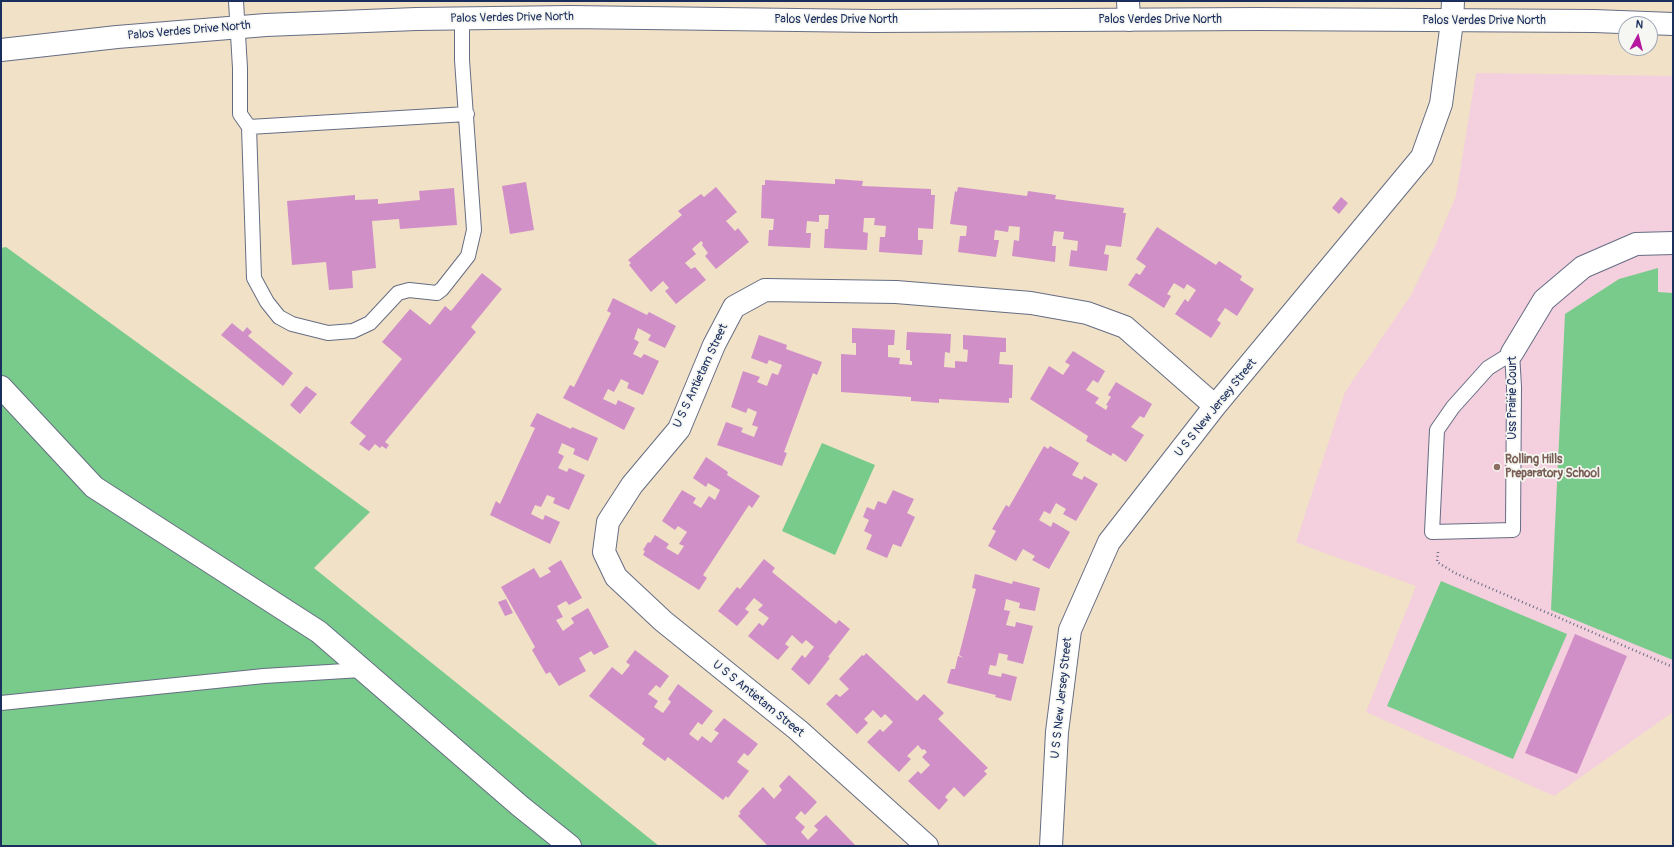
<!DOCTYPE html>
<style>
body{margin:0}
#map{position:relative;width:1674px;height:847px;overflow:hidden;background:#f1e1c7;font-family:Pangolin,sans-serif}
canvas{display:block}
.frame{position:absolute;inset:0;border:2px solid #1b2f5e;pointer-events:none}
.north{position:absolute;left:1618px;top:16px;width:40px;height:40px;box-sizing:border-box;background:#f6f6f2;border:1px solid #9ea6b7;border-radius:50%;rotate:7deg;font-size:11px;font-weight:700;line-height:16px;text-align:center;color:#1b2f5e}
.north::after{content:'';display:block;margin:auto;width:14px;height:18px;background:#b5179e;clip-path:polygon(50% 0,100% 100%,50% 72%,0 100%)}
</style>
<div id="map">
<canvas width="1674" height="847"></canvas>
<div class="frame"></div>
<div class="north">N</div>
</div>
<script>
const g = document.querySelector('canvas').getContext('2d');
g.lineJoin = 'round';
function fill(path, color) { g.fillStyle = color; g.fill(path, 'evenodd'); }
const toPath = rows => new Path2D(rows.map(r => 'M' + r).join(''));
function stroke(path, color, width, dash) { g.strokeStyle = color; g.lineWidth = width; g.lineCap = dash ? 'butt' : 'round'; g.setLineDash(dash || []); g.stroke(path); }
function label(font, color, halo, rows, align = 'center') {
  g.font = font + ' Pangolin,sans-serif'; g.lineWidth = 3.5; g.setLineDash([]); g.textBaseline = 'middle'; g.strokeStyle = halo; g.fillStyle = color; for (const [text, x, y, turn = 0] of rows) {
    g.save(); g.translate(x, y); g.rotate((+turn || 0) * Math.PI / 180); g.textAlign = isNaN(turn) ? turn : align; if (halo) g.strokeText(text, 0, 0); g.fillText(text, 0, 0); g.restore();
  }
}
fill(toPath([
 [1476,73,1673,76,1673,712,1554,796,1366,712,1416,586,1311,548,1296,542,1345,392,1411,295,1435,246,1456,196]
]), '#f4cfde');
fill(toPath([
 [6,247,370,512,314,568,659,846,1,846,1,248],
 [1658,268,1658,292,1673,293,1673,660,1551,610,1565,314,1619,279],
 [822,443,875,465,835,555,782,531],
 [1441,581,1567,634,1513,759,1387,706]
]), '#79cb8c');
fill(toPath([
 [835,179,863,181,862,186,931,189,931,195,935,195,933,229,918,228,918,240,923,240,922,255,879,252,880,237,885,237,886,226,874,225,875,218,864,218,863,232,868,233,867,250,824,248,825,229,828,229,829,215,819,215,819,222,807,221,806,233,811,233,810,248,768,246,769,230,773,230,774,219,761,218,762,185,765,185,765,180,835,184],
 [526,182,534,230,510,234,502,186],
 [716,187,737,212,726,221,735,231,738,228,749,242,716,269,705,256,708,253,702,245,703,243,701,241,692,249,696,254,685,263,691,269,695,267,706,280,676,304,665,291,669,288,663,281,651,292,629,265,631,263,628,260,682,215,678,211,701,194,704,197],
 [958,187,1027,196,1028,191,1056,195,1055,199,1124,208,1123,213,1126,213,1121,247,1106,245,1104,254,1109,255,1107,271,1069,266,1071,250,1077,251,1078,241,1063,239,1064,232,1054,231,1052,246,1056,246,1055,262,1012,256,1014,240,1019,241,1020,227,1009,226,1008,232,995,230,994,240,999,240,996,257,958,252,960,236,966,236,967,226,950,224,955,191,957,192],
 [454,188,457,225,400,229,399,219,372,221,376,268,352,271,353,288,329,290,326,262,292,265,287,201,355,195,355,200,378,199,378,204,420,200,419,191],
 [1341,197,1348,203,1339,214,1332,208],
 [1157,227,1216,265,1219,261,1242,276,1240,280,1254,289,1237,316,1225,308,1217,320,1221,323,1211,338,1175,314,1185,299,1188,302,1196,290,1187,284,1184,289,1174,283,1167,294,1171,296,1164,308,1128,285,1136,273,1140,275,1146,266,1136,259],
 [482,273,502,289,471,327,476,332,385,442,389,445,386,449,382,446,380,448,375,444,369,451,359,444,366,436,350,423,402,359,382,342,410,309,430,325,445,306,451,311],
 [613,298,647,315,649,312,676,326,665,348,648,340,651,335,638,328,634,339,639,342,633,354,641,358,644,354,659,361,643,395,627,388,629,383,621,379,614,392,608,389,603,399,616,405,618,400,635,408,624,430,563,398,570,385,574,387,611,313,607,311],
 [232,323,243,332,247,327,252,332,248,336,293,373,283,386,221,335],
 [852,328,895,330,894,345,888,345,888,357,900,358,899,364,912,365,912,361,910,361,910,350,906,350,907,332,951,334,950,353,945,352,944,367,955,368,955,361,967,362,968,350,963,349,963,335,1006,338,1006,352,1000,352,999,364,1013,365,1012,398,1009,398,1009,403,939,399,939,403,911,401,911,397,841,392,841,354,856,355,856,343,852,343],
 [759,335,787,345,786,349,822,362,817,375,813,373,784,452,787,453,782,466,717,445,726,422,743,428,741,432,754,437,758,427,752,425,757,412,748,408,746,413,731,407,743,371,760,377,757,382,767,386,772,373,778,375,782,365,769,360,767,364,751,358],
 [1073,351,1105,371,1098,383,1093,380,1086,390,1099,398,1095,403,1106,410,1108,406,1106,405,1111,397,1108,395,1116,382,1152,404,1144,418,1140,416,1131,427,1144,435,1126,462,1113,453,1111,456,1086,441,1088,436,1030,399,1049,366,1063,375,1070,365,1065,362],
 [306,386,317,394,300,414,290,405],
 [537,413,571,429,572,427,598,438,588,461,573,454,575,449,562,443,558,453,564,456,558,468,567,472,569,468,585,475,569,510,553,503,555,498,547,495,541,507,535,505,531,514,543,520,545,515,560,522,550,544,490,515,496,501,500,504,535,428,530,426],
 [1044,446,1048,449,1050,446,1079,463,1072,475,1082,480,1084,476,1098,484,1076,521,1063,514,1066,509,1056,503,1050,514,1044,511,1039,520,1051,527,1053,522,1070,532,1049,569,1032,560,1035,556,1023,549,1016,561,988,546,996,531,992,529,1006,505,1009,507],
 [706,457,728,472,727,475,760,496,752,508,749,505,703,575,707,578,699,590,643,555,645,551,643,550,648,542,650,543,655,535,669,544,666,548,678,555,684,546,679,544,687,532,678,526,675,530,662,521,682,490,696,498,693,503,701,508,709,496,715,500,720,490,708,483,706,487,693,478],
 [893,490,914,499,907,513,915,517,901,547,893,544,887,558,866,549,872,535,864,531,869,520,863,517,867,507,874,510,878,501,886,504],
 [764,559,775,568,772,572,836,624,839,620,850,629,828,657,830,658,809,685,791,669,802,655,805,658,814,647,806,640,802,644,792,635,785,644,789,647,778,660,748,636,759,623,763,626,769,618,758,610,763,605,754,598,745,609,749,612,737,626,718,611,737,587,740,589],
 [561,560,582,598,569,605,566,601,557,606,563,617,556,620,563,631,574,623,571,618,588,608,609,647,594,655,591,651,579,658,586,671,559,686,550,672,546,674,532,650,535,647,501,587,534,568,540,578,551,572,548,568],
 [975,574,1012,584,1013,581,1040,588,1035,611,1019,608,1020,603,1006,599,1004,610,1010,611,1006,625,1015,627,1016,622,1033,626,1023,664,1007,660,1008,655,999,653,996,666,990,665,988,674,1001,677,1002,673,1017,677,1011,701,995,697,996,695,947,683,951,669,955,669,958,656,964,658,959,655,976,589,972,588],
 [506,599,513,613,505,616,498,602],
 [1575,634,1627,656,1577,774,1525,753],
 [635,650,669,676,660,688,656,685,648,694,658,701,654,707,663,713,671,702,668,699,678,684,713,711,702,725,698,722,689,734,698,741,702,736,711,743,719,733,714,730,724,718,758,744,748,756,744,753,737,762,749,771,728,798,726,796,723,800,668,757,665,761,642,744,645,739,589,696,612,667,622,675,630,665,626,662],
 [866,653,917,701,924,694,944,713,938,719,988,768,984,771,987,774,964,797,954,787,945,797,948,800,939,810,908,781,918,771,921,774,930,765,922,757,927,752,924,749,922,750,918,745,907,756,911,759,899,772,867,742,880,729,883,732,893,722,885,714,881,718,873,710,864,719,868,723,857,734,826,704,836,694,840,697,849,689,839,679,862,655,864,656],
 [789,775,817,802,805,815,801,811,795,818,805,827,801,832,808,840,818,830,814,826,826,815,856,846,768,846,738,816,741,813,739,812,763,787,774,799,782,790,779,786]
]), '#d18fc7');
const lane = toPath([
 [236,1,240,68,240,114,249,127,467,114],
 [249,127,254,278,267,302,279,317,292,324,328,333,353,331,370,323,398,293,409,290,437,293,442,289,468,256,474,230,462,60,462,18],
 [1512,353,1514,387,1513,530,1432,532,1437,430,1453,407,1488,368,1512,353],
 [1,703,264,676,361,670]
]);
const street = toPath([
 [1128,1,1129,20],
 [1512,353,1544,300,1583,267,1636,244,1673,243],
 [1,387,94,487,319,632,520,806,570,846],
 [927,846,798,730,663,621,616,577,604,552,608,522,632,485,679,429,714,345,734,307,765,290,896,292,1031,303,1087,313,1125,327,1215,406],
 [1051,846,1057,732,1070,630,1109,542,1215,406,1422,157,1441,104,1452,22,1453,1]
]);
const secondary = toPath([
 [1,50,117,37,266,25,416,19,570,17,873,21,1257,19,1594,21,1673,24]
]);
stroke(lane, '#666d83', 16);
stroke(street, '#666d83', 24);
stroke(secondary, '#666d83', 24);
stroke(toPath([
 [1438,552,1437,562,1455,573,1673,667]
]), '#666d83', 2.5, [1, 3]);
stroke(lane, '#fff', 14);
stroke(street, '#fff', 22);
stroke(secondary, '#fff', 22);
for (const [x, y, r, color] of [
 [1497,467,4,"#8d6e63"]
]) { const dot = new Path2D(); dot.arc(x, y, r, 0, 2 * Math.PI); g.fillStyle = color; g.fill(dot); stroke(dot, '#f6f6f2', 1.5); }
label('12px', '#1b2f5e', '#f6f6f2', [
 ["Palos Verdes Drive North",512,18,-1],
 ["Palos Verdes Drive North",836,20],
 ["Palos Verdes Drive North",1160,20],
 ["Palos Verdes Drive North",1484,21],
 ["Palos Verdes Drive North",189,31,-5],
 ["U S S Antietam Street",701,376,-65],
 ["Uss Prairie Court",1513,398,-90],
 ["U S S New Jersey Street",1216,408,-51],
 ["U S S New Jersey Street",1062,698,-84],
 ["U S S Antietam Street",758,699,39]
]);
label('bold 12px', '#785e54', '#f6f6f2', [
 ["Rolling Hills",1505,460],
 ["Preparatory School",1505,474]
], 'left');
</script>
